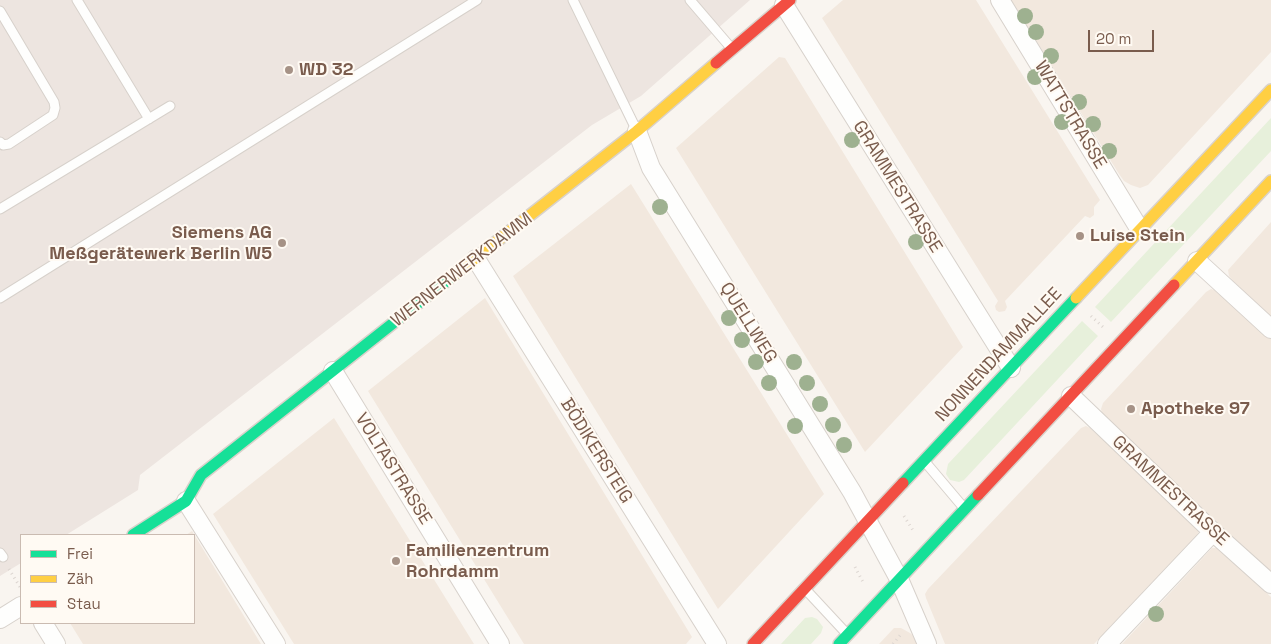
<!DOCTYPE html>
<meta charset="utf-8">
<style>
body{margin:0}
#map{position:relative;width:1271px;height:644px;overflow:hidden;background:#f9f5f0;font-family:"Space Grotesk",sans-serif}
canvas{display:block}
.legend{position:absolute;left:20px;top:534px;width:175px;height:90px;box-sizing:border-box;background:#fffaf3;border:1px solid #cabbb1;margin:0;padding:6px 9px;list-style:none;font-size:15px;color:#7a5c4d}
.legend li{display:flex;align-items:center;gap:10px;height:25px}
.legend b{width:25px;border:1px solid #cabbb1}
.scale{position:absolute;left:1088px;top:30px;width:66px;height:22px;box-sizing:border-box;border:2px solid #7a5c4d;border-top:0;padding-left:6px;font-size:15px;line-height:18px;white-space:nowrap;color:#7a5c4d;-webkit-text-stroke:4px #fffaf3;paint-order:stroke}
</style>
<div id="map">
<canvas width="1271" height="644"></canvas>
<ul class="legend">
<li><b style="height:6px;background:#16e098"></b>Frei</li>
<li><b style="height:6px;background:#ffcf43"></b>Zäh</li>
<li><b style="height:6px;background:#f24e42"></b>Stau</li>
</ul>
<div class="scale">20 m</div>
</div>
<script>
const g = document.querySelector('canvas').getContext('2d');
g.lineJoin = 'round';
function fill(path, color) { g.fillStyle = color; g.fill(path, 'evenodd'); }
const toPath = rows => new Path2D(rows.map(r => 'M' + r).join(''));
function stroke(path, color, width, dash) { g.strokeStyle = color; g.lineWidth = width; g.lineCap = dash ? 'butt' : 'round'; g.setLineDash(dash || []); g.stroke(path); }
function label(font, color, halo, rows, align = 'center') {
  g.font = font + ' "Space Grotesk",sans-serif'; g.lineWidth = 4; g.setLineDash([]); g.textBaseline = 'middle'; g.strokeStyle = halo; g.fillStyle = color; for (const [text, x, y, turn = 0] of rows) {
    g.save(); g.translate(x, y); g.rotate((+turn || 0) * Math.PI / 180); g.textAlign = isNaN(turn) ? turn : align; if (halo) g.strokeText(text, 0, 0); g.fillText(text, 0, 0); g.restore();
  }
}
fill(toPath([
 [843,0,976,0,1100,200,1094,207,1094,215,1090,218,1085,216,1005,301,1007,307,1005,311,999,312,996,310,995,306,998,301,822,18],
 [1011,0,1271,0,1271,52,1148,185,1140,188,1131,185,1124,181,1119,174],
 [779,57,785,58,963,347,865,452,676,148],
 [631,184,824,494,718,609,513,276],
 [1271,222,1271,317,1234,282,1229,276,1228,270],
 [1211,289,1222,293,1271,339,1271,573,1106,420,1102,414,1101,409,1103,403,1206,292],
 [485,298,692,637,686,644,524,644,368,391],
 [334,418,474,644,294,644,213,514],
 [1086,426,1090,428,1196,524,1199,530,1197,536,1094,644,945,644,926,598,925,594,928,589,1081,428],
 [192,531,261,644,83,644,70,623,194,623,194,535,186,535],
 [1212,548,1217,548,1221,551,1271,597,1271,644,1122,644],
 [894,628,901,628,910,633,915,637,917,644,879,644]
]), '#f2e8de');
fill(toPath([
 [0,0,750,0,641,96,592,125,140,475,138,490,66,535,21,535,21,563,0,576]
]), '#ede5e0');
fill(toPath([
 [1271,118,1271,151,1111,322,1095,307],
 [1082,321,1098,336,964,480,959,482,950,480,946,474,948,464],
 [812,617,817,619,823,627,821,633,811,644,781,644,805,618]
]), '#e7f0db');
const lane = toPath([
 [77,0,149,119],
 [573,0,636,129],
 [690,0,732,49],
 [0,11,54,102,55,108,53,115,9,144,3,145,0,142],
 [0,209,170,106],
 [0,298,477,0],
 [926,463,964,508],
 [0,553,3,557],
 [807,591,847,634]
]);
const street = toPath([
 [1000,0,1140,230],
 [784,5,1011,368],
 [637,131,651,168,852,492,899,579,927,644],
 [476,259,717,644],
 [1197,261,1271,329],
 [333,371,500,644],
 [1071,396,1213,532,1271,584],
 [186,501,276,644],
 [0,619,21,606],
 [43,623,56,644],
 [1107,644,1213,532]
]);
const fast = toPath([
 [903,483,1076,298],
 [133,535,186,501,201,475,454,275],
 [839,644,978,495]
]);
const slow = toPath([
 [454,275,637,131,716,63],
 [1174,285,1271,181],
 [1076,298,1271,90]
]);
const jam = toPath([
 [716,63,790,0],
 [978,495,1174,285],
 [753,644,903,483]
]);
stroke(lane, '#d7d1cb', 11);
stroke(street, '#d7d1cb', 20);
stroke(fast, '#d9d2cb', 14);
stroke(slow, '#d9d2cb', 14);
stroke(jam, '#d9d2cb', 14);
stroke(toPath([
 [1091,316,1103,327],
 [904,516,914,532],
 [855,567,864,584],
 [9,569,20,587],
 [893,644,902,633]
]), '#dcd5d0', 3, [1, 4]);
stroke(lane, '#fefefd', 9);
stroke(street, '#fefefd', 18);
stroke(fast, '#16e098', 11);
stroke(slow, '#ffcf43', 11);
stroke(jam, '#f24e42', 11);
g.fillStyle = '#9eb190';
for (const [x, y] of [
 [1025,16],
 [1036,32],
 [1051,56],
 [1035,77],
 [1079,102],
 [1062,122],
 [1093,124],
 [852,140],
 [1109,151],
 [660,207],
 [916,242],
 [729,318],
 [742,340],
 [756,362],
 [794,362],
 [769,383],
 [807,383],
 [820,404],
 [833,425],
 [795,426],
 [844,445],
 [1156,614]
]) { g.beginPath(); g.arc(x, y, 8, 0, 2 * Math.PI); g.fill(); }
for (const [x, y, r, color] of [
 [289,70,5,"#a69286"],
 [1080,236,5,"#a69286"],
 [282,243,5,"#a69286"],
 [1131,409,5,"#a69286"],
 [396,561,5,"#a69286"]
]) { const dot = new Path2D(); dot.arc(x, y, r, 0, 2 * Math.PI); g.fillStyle = color; g.fill(dot); stroke(dot, '#fffaf3', 2); }
label('bold 18px', '#7a5c4d', '#fffaf3', [
 ["WD 32",299,70],
 ["Siemens AG",272,233,"right"],
 ["Meßgerätewerk Berlin W5",272,254,"right"],
 ["Luise Stein",1090,236],
 ["Apotheke 97",1141,409],
 ["Familienzentrum",406,551],
 ["Rohrdamm",406,572]
], 'left');
label('18px', '#7a5c4d', '#fffaf3', [
 ["WATTSTRASSE",1070,115,59],
 ["GRAMMESTRASSE",897,187,58],
 ["WERNERWERKDAMM",462,270,-38],
 ["QUELLWEG",748,323,58],
 ["NONNENDAMMALLEE",999,355,-47],
 ["BÖDIKERSTEIG",596,451,58],
 ["VOLTASTRASSE",393,469,58],
 ["GRAMMESTRASSE",1170,491,43]
]);
</script>
